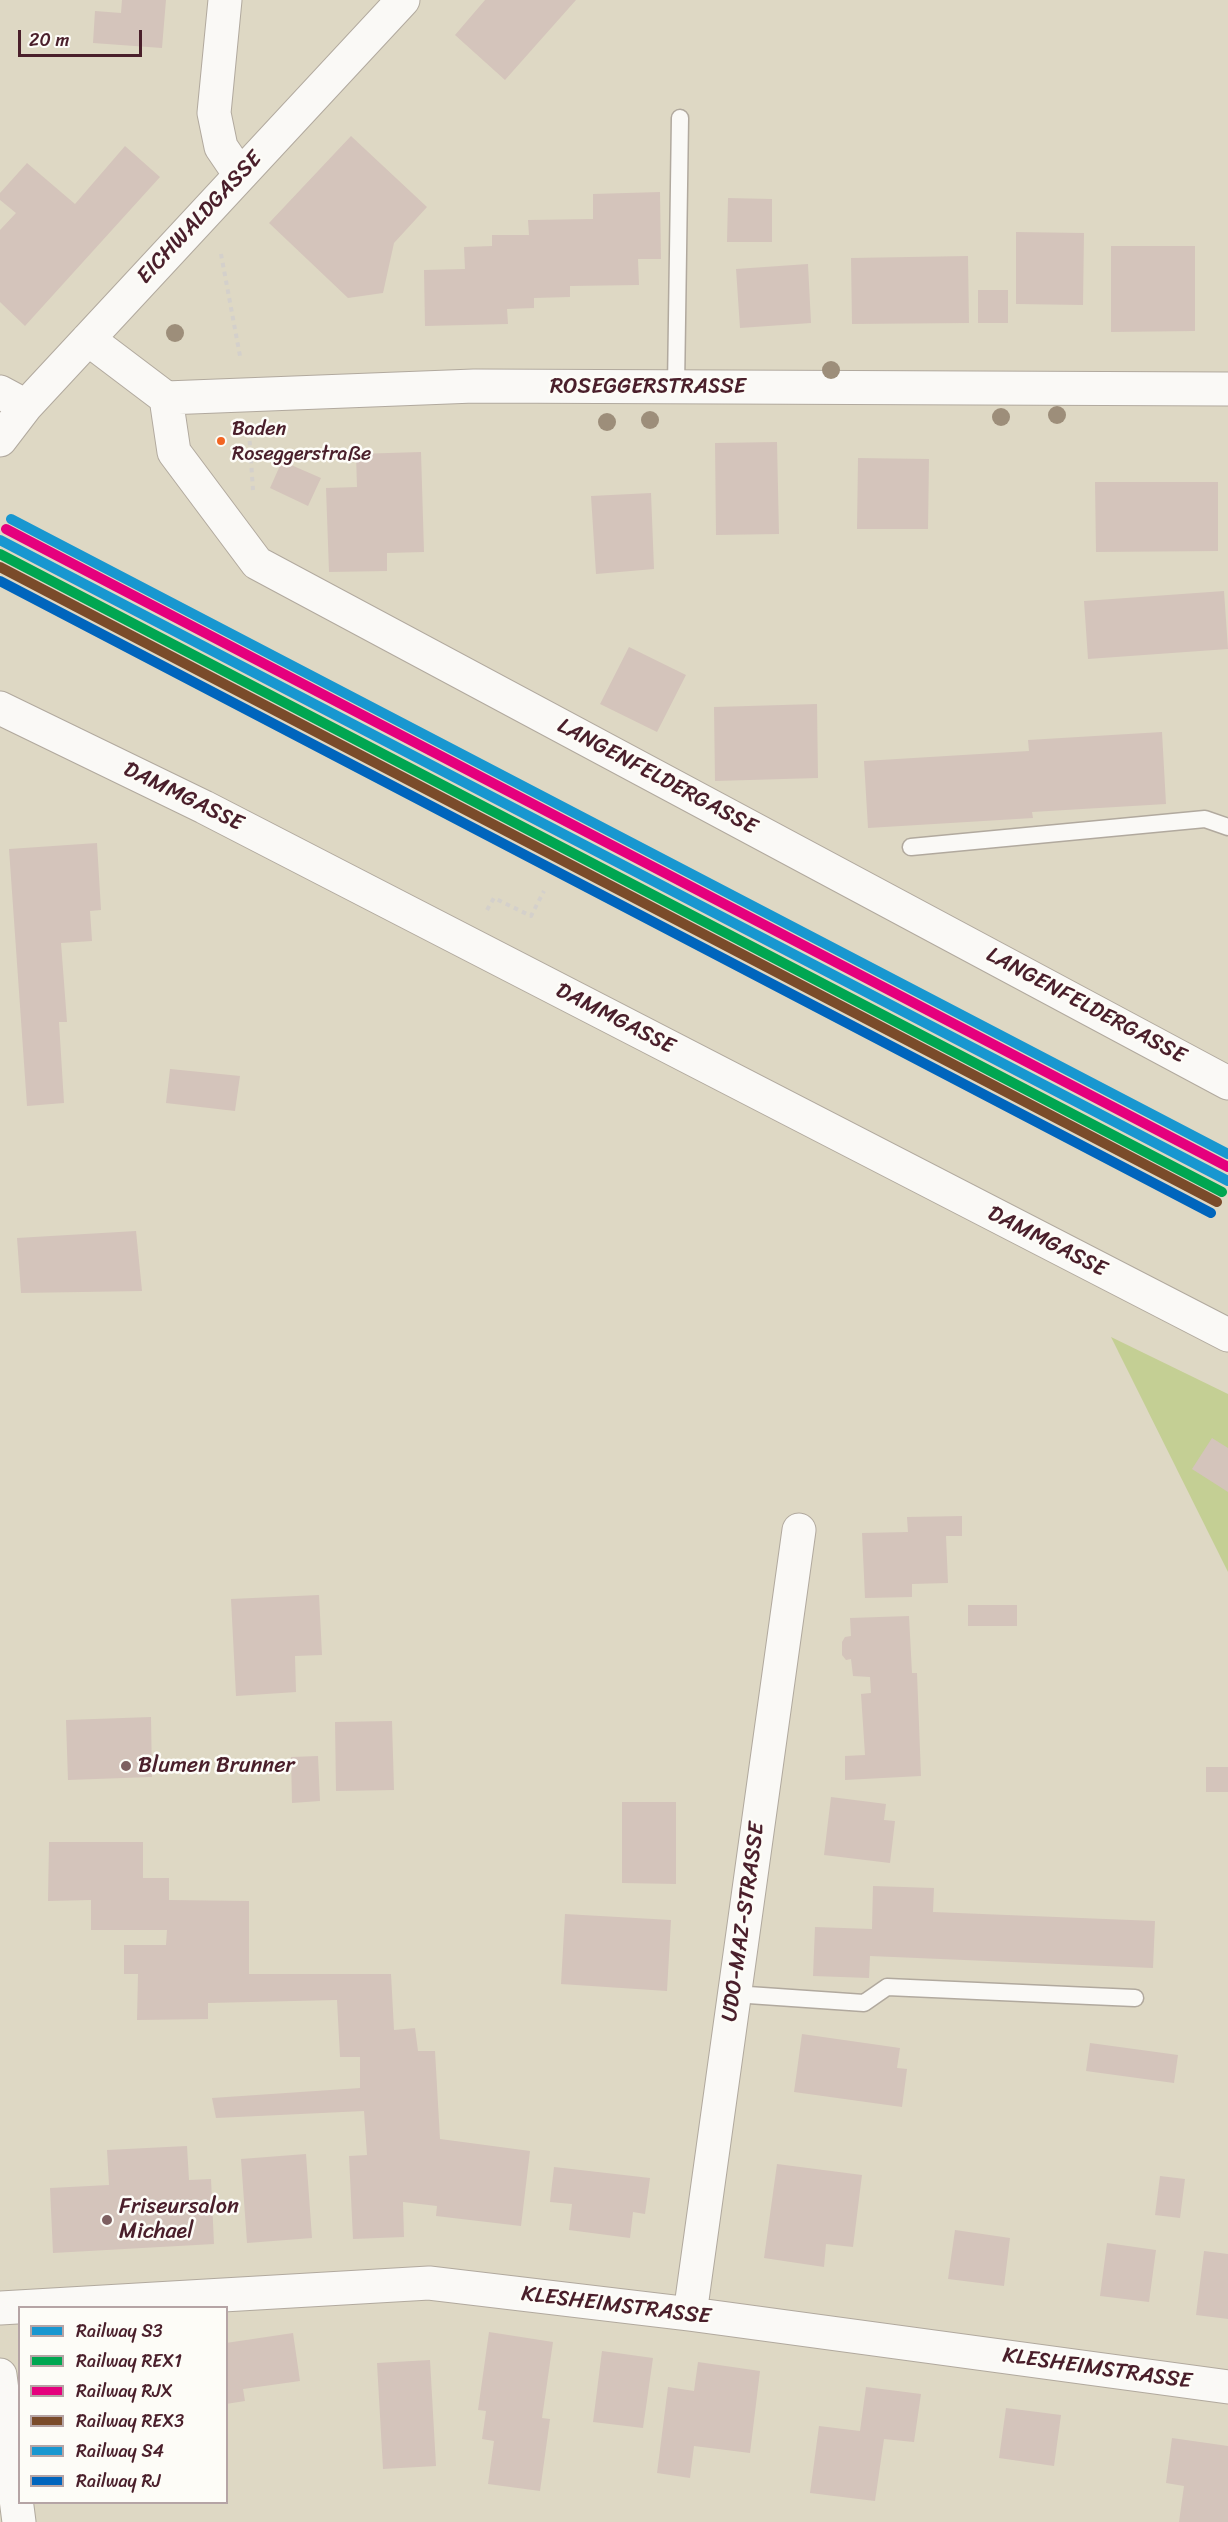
<!DOCTYPE html>
<meta charset="utf-8">
<style>
body{margin:0}
#map{position:relative;width:1228px;height:2522px;overflow:hidden;background:#ded8c4;font-family:Sriracha,sans-serif}
canvas{display:block}
.legend{position:absolute;left:18px;top:2306px;width:210px;height:198px;box-sizing:border-box;background:#fdfcf7;border:2px solid #b5a4a5;margin:0;padding:8px 10px;list-style:none;font-size:18px;color:#4a1f2b}
.legend li{display:flex;align-items:center;gap:12px;height:30px}
.legend b{width:30px;border:2px solid #b5a4a5}
.scale{position:absolute;left:18px;top:30px;width:124px;height:27px;box-sizing:border-box;border:3px solid #4a1f2b;border-top:0;padding-left:8px;font-size:18px;line-height:21px;white-space:nowrap;color:#4a1f2b;-webkit-text-stroke:4px #fdfcf7;paint-order:stroke}
</style>
<div id="map">
<canvas width="1228" height="2522"></canvas>
<ul class="legend">
<li><b style="height:8px;background:#1897d0"></b>Railway S3</li>
<li><b style="height:8px;background:#00a651"></b>Railway REX1</li>
<li><b style="height:8px;background:#e5007d"></b>Railway RJX</li>
<li><b style="height:8px;background:#7a4b2a"></b>Railway REX3</li>
<li><b style="height:8px;background:#1897d0"></b>Railway S4</li>
<li><b style="height:8px;background:#0065bd"></b>Railway RJ</li>
</ul>
<div class="scale">20 m</div>
</div>
<script>
const g = document.querySelector('canvas').getContext('2d');
g.lineJoin = 'round';
function fill(path, color) { g.fillStyle = color; g.fill(path, 'evenodd'); }
const toPath = rows => new Path2D(rows.map(r => 'M' + r).join(''));
function stroke(path, color, width, dash) { g.strokeStyle = color; g.lineWidth = width; g.lineCap = dash ? 'butt' : 'round'; g.setLineDash(dash || []); g.stroke(path); }
function label(font, color, halo, rows, align = 'center') {
  g.font = font + ' Sriracha,sans-serif'; g.lineWidth = 5; g.setLineDash([]); g.textBaseline = 'middle'; g.strokeStyle = halo; g.fillStyle = color; for (const [text, x, y, turn = 0] of rows) {
    g.save(); g.translate(x, y); g.rotate((+turn || 0) * Math.PI / 180); g.textAlign = isNaN(turn) ? turn : align; if (halo) g.strokeText(text, 0, 0); g.fillText(text, 0, 0); g.restore();
  }
}
fill(toPath([
 [1111,1337,1228,1394,1228,1572]
]), '#c4cf94');
fill(toPath([
 [122,0,166,0,162,48,93,43,95,11,121,13],
 [485,0,576,0,505,80,455,35],
 [351,136,427,207,394,243,383,293,348,298,269,223],
 [125,146,160,177,25,326,0,302,0,230,16,213,0,200,0,193,27,163,75,204],
 [660,192,661,259,638,259,639,285,570,286,570,297,534,298,534,308,507,309,508,324,425,326,424,270,465,269,464,247,492,246,492,235,529,235,528,220,593,219,593,194],
 [728,198,772,199,772,242,727,242],
 [1016,232,1084,233,1083,305,1016,304],
 [1111,246,1195,246,1195,331,1111,332],
 [968,256,969,323,852,324,851,258],
 [808,264,811,323,740,328,736,269],
 [978,290,1008,290,1008,323,978,323],
 [777,442,779,534,716,535,715,443],
 [421,452,424,552,387,553,387,571,329,572,326,488,357,487,356,454],
 [858,458,929,459,928,529,857,529],
 [282,461,321,478,308,506,270,488],
 [1095,482,1218,482,1218,551,1096,552],
 [651,493,654,569,596,574,591,496],
 [1224,591,1228,649,1088,659,1084,601],
 [629,647,686,675,657,732,600,704],
 [817,704,818,778,715,781,714,707],
 [1162,732,1166,804,1032,812,1033,818,868,828,864,761,1029,751,1028,740],
 [97,843,101,910,90,911,92,941,61,943,67,1022,59,1022,64,1103,27,1106,9,849],
 [170,1069,240,1076,235,1111,166,1103],
 [136,1231,142,1291,21,1293,17,1238],
 [1212,1438,1228,1448,1228,1492,1192,1469],
 [962,1516,962,1536,946,1536,948,1583,912,1584,912,1597,865,1598,862,1533,908,1532,907,1517],
 [319,1595,322,1655,295,1656,296,1692,236,1696,231,1599],
 [968,1605,1017,1605,1017,1626,968,1626],
 [909,1616,912,1673,917,1673,921,1776,845,1780,845,1756,865,1755,861,1694,871,1693,870,1677,853,1676,851,1659,846,1660,842,1655,842,1642,845,1637,851,1636,850,1618],
 [151,1717,152,1777,68,1780,66,1720],
 [392,1721,394,1790,336,1791,335,1722],
 [318,1756,320,1801,292,1803,291,1757],
 [1206,1767,1228,1767,1228,1792,1206,1792],
 [831,1797,886,1804,884,1820,895,1821,890,1863,824,1855],
 [622,1802,676,1802,676,1884,622,1883],
 [49,1842,143,1842,143,1878,169,1878,169,1900,249,1901,249,1974,391,1974,394,2030,415,2028,418,2051,435,2051,440,2139,530,2151,521,2226,436,2216,437,2206,403,2202,404,2237,353,2239,349,2156,367,2155,364,2111,216,2118,212,2098,360,2088,360,2057,340,2057,337,2000,208,2003,208,2019,137,2020,138,1974,124,1974,124,1945,166,1945,167,1930,91,1930,91,1900,48,1901],
 [873,1886,934,1888,933,1912,1155,1921,1153,1968,870,1956,869,1978,813,1976,815,1927,872,1929],
 [565,1914,671,1920,667,1991,561,1984],
 [802,2034,900,2048,897,2068,907,2069,902,2107,794,2092],
 [1090,2043,1178,2055,1174,2083,1086,2071],
 [187,2146,189,2180,211,2179,214,2244,53,2253,50,2188,109,2185,107,2150],
 [306,2154,312,2238,247,2243,241,2159],
 [777,2164,862,2175,853,2247,826,2244,824,2267,764,2258],
 [554,2167,650,2178,645,2214,633,2212,630,2238,569,2230,572,2204,550,2202],
 [1160,2176,1185,2179,1180,2218,1155,2215],
 [955,2230,1010,2238,1004,2286,948,2279],
 [1107,2243,1156,2250,1149,2302,1100,2296],
 [1204,2251,1228,2254,1228,2319,1196,2315],
 [489,2332,553,2342,542,2418,550,2419,540,2491,488,2484,494,2441,482,2439,486,2411,478,2410],
 [293,2333,300,2381,243,2389,245,2401,226,2404,226,2343],
 [602,2351,653,2358,643,2428,593,2422],
 [430,2360,436,2466,383,2469,377,2363],
 [698,2362,760,2371,750,2453,694,2446,690,2478,657,2473,668,2387,694,2391],
 [866,2387,921,2394,914,2442,884,2439,875,2501,810,2493,819,2426,860,2431],
 [1006,2408,1061,2415,1054,2466,999,2458],
 [1172,2438,1228,2446,1228,2522,1179,2522,1184,2486,1166,2483]
]), '#d4c4bb');
const service = toPath([
 [676,387,680,118],
 [911,847,1205,819,1228,827],
 [734,1994,864,2003,887,1987,1135,1998]
]);
const minor = toPath([
 [225,0,214,113,221,147,240,175],
 [88,339,166,398,474,386,1228,389],
 [0,392,26,406],
 [166,398,174,452,257,563,1228,1083],
 [0,440,26,406,403,0],
 [0,2308,429,2283,690,2314,1228,2387],
 [690,2314,799,1530],
 [0,2375,19,2522]
]);
const primary = toPath([
 [0,708,204,807,1228,1335]
]);
stroke(service, '#b1a99e', 19);
stroke(minor, '#b1a99e', 35);
stroke(primary, '#b1a99e', 35);
stroke(toPath([
 [221,254,240,356],
 [249,432,253,490],
 [487,910,494,898,531,916,544,891]
]), '#d4d0cb', 4, [4.5, 4.5]);
stroke(service, '#faf9f6', 16);
stroke(minor, '#faf9f6', 33);
stroke(primary, '#faf9f6', 33);
stroke(toPath([
 [0,540,1228,1181]
]), '#1897d0', 10);
stroke(toPath([
 [0,554,1222,1192]
]), '#00a651', 10);
stroke(toPath([
 [6,529,1228,1167]
]), '#e5007d', 10);
stroke(toPath([
 [0,567,1217,1202]
]), '#7a4b2a', 10);
stroke(toPath([
 [11,519,1228,1154]
]), '#1897d0', 10);
stroke(toPath([
 [0,581,1211,1213]
]), '#0065bd', 10);
g.fillStyle = '#9d8e7a';
for (const [x, y] of [
 [175,333],
 [831,370],
 [1057,415],
 [1001,417],
 [650,420],
 [607,422]
]) { g.beginPath(); g.arc(x, y, 9, 0, 2 * Math.PI); g.fill(); }
for (const [x, y, r, color] of [
 [221,441,5,"#f26522"],
 [126,1766,6,"#7e6061"],
 [107,2220,6,"#7e6061"]
]) { const dot = new Path2D(); dot.arc(x, y, r, 0, 2 * Math.PI); g.fillStyle = color; g.fill(dot); stroke(dot, '#fdfcf7', 2); }
label('20px', '#4a1f2b', '#fdfcf7', [
 ["Baden",232,430],
 ["Roseggerstraße",232,455]
], 'left');
label('22px', '#4a1f2b', '#fdfcf7', [
 ["EICHWALDGASSE",200,218,-47],
 ["ROSEGGERSTRASSE",648,387],
 ["LANGENFELDERGASSE",657,777,28],
 ["DAMMGASSE",183,797,26],
 ["LANGENFELDERGASSE",1086,1006,28],
 ["DAMMGASSE",615,1019,27],
 ["DAMMGASSE",1047,1242,27],
 ["UDO-MAZ-STRASSE",744,1922,-82],
 ["KLESHEIMSTRASSE",616,2306,7],
 ["KLESHEIMSTRASSE",1097,2369,8]
]);
label('22px', '#4a1f2b', '#fdfcf7', [
 ["Blumen Brunner",138,1766],
 ["Friseursalon",119,2207],
 ["Michael",119,2232]
], 'left');
</script>
